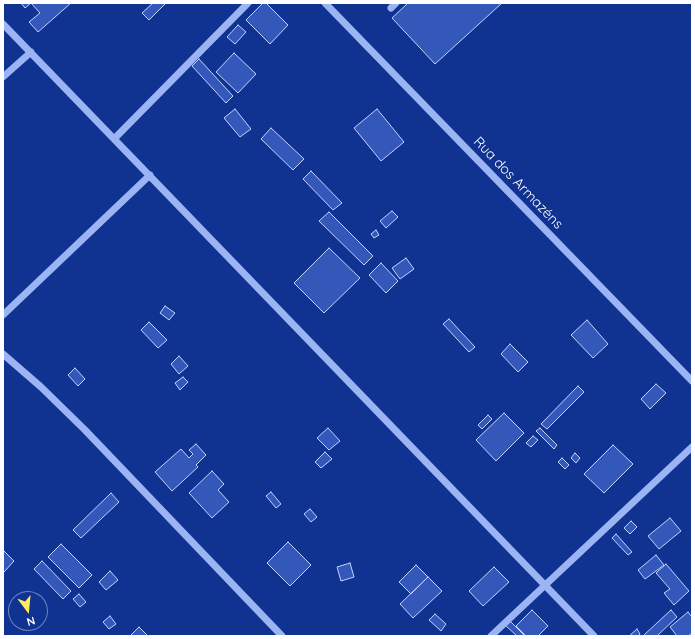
<!DOCTYPE html>
<meta charset="utf-8">
<style>
body{margin:0}
#map{position:relative;width:695px;height:639px;overflow:hidden;background:#103291;font-family:Quicksand,sans-serif}
canvas{display:block}
.frame{position:absolute;inset:0;border:4px solid #fff;pointer-events:none}
.north{position:absolute;left:8px;top:591px;width:40px;height:40px;box-sizing:border-box;background:#103291;border:1px solid #7084bd;border-radius:50%;rotate:164deg;font-size:11px;font-weight:700;line-height:16px;text-align:center;color:#fff}
.north::after{content:'';display:block;margin:auto;width:14px;height:18px;background:#ffec5d;clip-path:polygon(50% 0,100% 100%,50% 72%,0 100%)}
</style>
<div id="map">
<canvas width="695" height="639"></canvas>
<div class="frame"></div>
<div class="north">N</div>
</div>
<script>
const g = document.querySelector('canvas').getContext('2d');
g.lineJoin = 'round';
function fill(path, color) { g.fillStyle = color; g.fill(path, 'evenodd'); }
const toPath = rows => new Path2D(rows.map(r => 'M' + r).join(''));
function stroke(path, color, width, dash) { g.strokeStyle = color; g.lineWidth = width; g.lineCap = dash ? 'butt' : 'round'; g.setLineDash(dash || []); g.stroke(path); }
function label(font, color, halo, rows, align = 'center') {
  g.font = font + ' Quicksand,sans-serif'; g.lineWidth = 3; g.setLineDash([]); g.textBaseline = 'middle'; g.strokeStyle = halo; g.fillStyle = color; for (const [text, x, y, turn = 0] of rows) {
    g.save(); g.translate(x, y); g.rotate((+turn || 0) * Math.PI / 180); g.textAlign = isNaN(turn) ? turn : align; if (halo) g.strokeText(text, 0, 0); g.fillText(text, 0, 0); g.restore();
  }
}
const building = toPath([
 [21,3,31,3,25,8,21,3],
 [31,3,71,3,38,32,29,22,40,13,31,3],
 [153,3,166,3,149,20,142,13,153,3],
 [263,3,266,3,288,25,270,44,246,20,263,3],
 [408,3,502,3,435,64,392,18,408,3],
 [238,25,246,32,235,44,227,37,238,25],
 [234,53,256,74,238,93,216,72,234,53],
 [199,59,233,96,226,103,192,66,199,59],
 [235,109,251,129,240,137,224,118,235,109],
 [377,109,404,142,381,161,354,128,377,109],
 [271,128,304,159,293,170,261,139,271,128],
 [311,171,342,203,333,210,303,179,311,171],
 [392,211,398,217,386,228,380,221,392,211],
 [329,212,373,256,364,265,319,221,329,212],
 [376,230,379,235,374,238,371,234,376,230],
 [329,248,360,278,324,313,294,283,329,248],
 [406,258,414,269,400,279,392,268,406,258],
 [381,263,398,281,386,293,369,275,381,263],
 [165,306,175,313,169,320,160,313,165,306],
 [449,319,475,347,469,352,443,324,449,319],
 [587,320,608,344,593,358,571,335,587,320],
 [149,322,167,340,158,348,141,330,149,322],
 [510,344,528,362,518,372,501,354,510,344],
 [179,356,188,366,179,374,171,364,179,356],
 [75,368,85,379,78,386,68,375,75,368],
 [183,377,188,382,180,390,175,383,183,377],
 [656,384,666,393,650,409,641,399,656,384],
 [578,386,584,392,547,429,541,424,578,386],
 [504,413,524,433,496,461,476,440,504,413],
 [488,415,492,419,482,429,478,425,488,415],
 [328,428,340,441,329,450,317,438,328,428],
 [540,428,557,445,554,449,536,431,540,428],
 [533,436,538,440,531,447,526,443,533,436],
 [196,444,206,455,196,465,198,467,172,491,155,472,181,449,189,458,193,454,189,450,196,444],
 [613,445,633,464,604,493,584,474,613,445],
 [325,452,332,459,321,468,315,462,325,452],
 [575,453,580,458,576,463,571,458,575,453],
 [562,458,569,465,565,469,558,462,562,458],
 [212,471,224,484,218,490,229,502,212,518,189,493,212,471],
 [271,492,281,504,276,508,266,496,271,492],
 [111,493,119,502,81,538,73,530,111,493],
 [310,509,317,517,311,522,304,514,310,509],
 [670,518,681,531,659,549,648,536,670,518],
 [631,521,637,527,630,534,624,528,631,521],
 [616,534,632,552,628,555,612,538,616,534],
 [288,542,311,565,290,586,267,563,288,542],
 [61,544,92,575,79,588,48,557,61,544],
 [3,550,14,561,4,572,3,571,3,550],
 [656,555,664,565,645,579,638,570,656,555],
 [42,561,71,591,63,599,34,569,42,561],
 [350,563,354,577,341,581,337,567,350,563],
 [666,564,689,591,674,605,664,593,670,589,656,573,666,564],
 [416,565,428,577,411,594,399,582,416,565],
 [494,567,509,582,483,606,469,591,494,567],
 [110,571,118,580,106,590,99,582,110,571],
 [428,577,442,591,413,618,400,604,428,577],
 [79,594,86,602,80,607,73,599,79,594],
 [532,610,548,626,538,636,526,636,516,626,532,610],
 [671,610,677,617,657,636,645,636,644,635,671,610],
 [688,612,692,617,692,633,688,636,677,636,670,627,688,612],
 [435,614,446,624,441,631,429,620,435,614],
 [110,616,116,624,109,629,103,622,110,616],
 [509,620,524,635,523,636,517,636,505,625,509,620],
 [139,627,148,636,130,636,139,627],
 [637,629,640,634,638,636,629,636,637,629]
]);
fill(building, '#3458b9');
stroke(building, '#c3d3fd', 1);
stroke(toPath([
 [325,3,692,381],
 [391,8,396,3],
 [3,24,594,636],
 [3,77,31,52],
 [114,139,248,3],
 [3,315,150,175],
 [3,354,41,387,85,430,282,636],
 [491,636,692,447]
]), '#9bb4f3', 7);
label('14px', '#fff', '#103291', [
 ["Rua dos Armazéns",518,183,46]
]);
</script>
